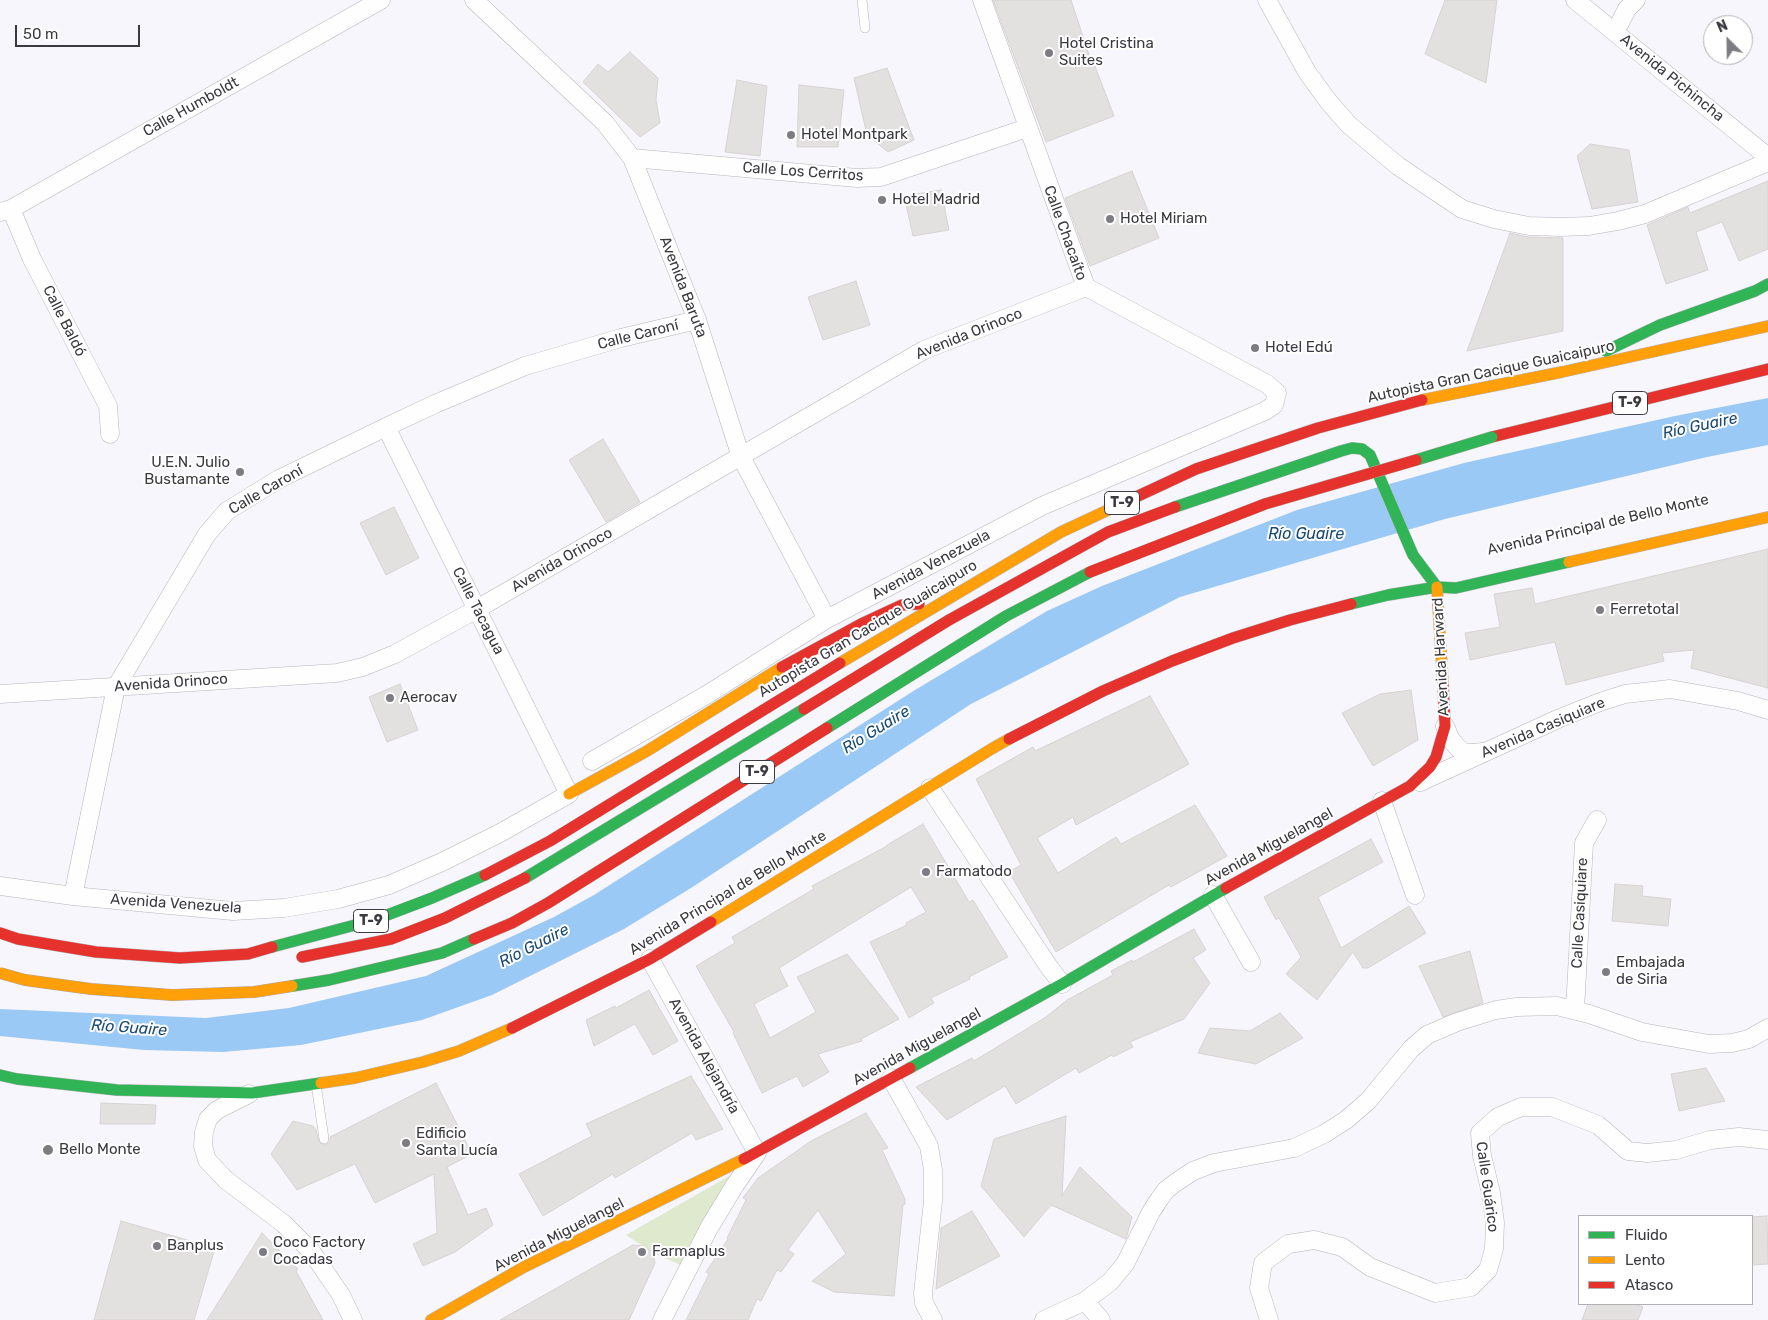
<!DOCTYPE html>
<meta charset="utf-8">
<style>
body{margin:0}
#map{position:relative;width:1768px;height:1320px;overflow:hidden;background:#f7f6fc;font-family:Rubik,sans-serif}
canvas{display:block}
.legend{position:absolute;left:1578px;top:1215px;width:175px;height:90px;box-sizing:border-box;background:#fff;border:1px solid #b1b0b3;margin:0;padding:6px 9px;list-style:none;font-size:15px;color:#3b3a40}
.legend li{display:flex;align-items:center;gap:10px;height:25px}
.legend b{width:25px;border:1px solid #b1b0b3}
.north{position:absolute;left:1703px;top:15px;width:50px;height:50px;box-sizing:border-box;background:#fff;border:1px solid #b1b0b3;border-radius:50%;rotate:337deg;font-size:14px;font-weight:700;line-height:20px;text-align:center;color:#3b3a40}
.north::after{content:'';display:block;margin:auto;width:18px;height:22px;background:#7d7c82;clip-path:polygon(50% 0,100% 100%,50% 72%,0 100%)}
.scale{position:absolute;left:15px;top:25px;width:125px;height:22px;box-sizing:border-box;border:2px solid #3b3a40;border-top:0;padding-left:6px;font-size:15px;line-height:18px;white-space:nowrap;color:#3b3a40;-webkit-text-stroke:4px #fff;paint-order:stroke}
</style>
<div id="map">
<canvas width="1768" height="1320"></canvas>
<ul class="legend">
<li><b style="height:6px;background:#30b455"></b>Fluido</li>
<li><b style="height:6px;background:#ff9f0a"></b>Lento</li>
<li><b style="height:6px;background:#e5322d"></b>Atasco</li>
</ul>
<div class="north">N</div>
<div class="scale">50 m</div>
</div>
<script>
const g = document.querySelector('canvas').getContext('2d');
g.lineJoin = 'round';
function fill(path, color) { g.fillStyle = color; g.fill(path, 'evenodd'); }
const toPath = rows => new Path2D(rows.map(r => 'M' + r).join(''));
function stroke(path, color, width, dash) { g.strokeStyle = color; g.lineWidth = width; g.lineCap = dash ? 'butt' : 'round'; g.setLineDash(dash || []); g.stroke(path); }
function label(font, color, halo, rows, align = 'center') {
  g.font = font + ' Rubik,sans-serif'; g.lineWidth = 4; g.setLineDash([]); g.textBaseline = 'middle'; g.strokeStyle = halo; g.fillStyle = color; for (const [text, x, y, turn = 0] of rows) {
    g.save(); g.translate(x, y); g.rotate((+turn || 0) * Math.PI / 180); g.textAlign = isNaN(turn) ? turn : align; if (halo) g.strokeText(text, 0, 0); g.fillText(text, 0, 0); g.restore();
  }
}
fill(toPath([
 [731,1175,683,1266,653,1253,626,1235]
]), '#dfe9ce');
fill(toPath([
 [1768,398,1768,445,1707,457,1445,519,1180,597,971,704,691,888,624,929,492,995,422,1020,301,1045,223,1052,144,1050,0,1036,0,1009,206,1018,289,1008,426,976,554,917,594,895,915,690,1047,611,1102,586,1297,510,1464,463,1675,416]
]), '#9ac9f6');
const building = toPath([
 [993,0,1071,0,1093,67,1095,66,1114,116,1046,142,993,0],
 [1445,0,1497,0,1486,83,1425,54,1445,0],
 [630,52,658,78,656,100,660,123,640,137,583,82,598,64,608,72,630,52],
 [887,68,914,140,888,152,867,135,854,78,887,68],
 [737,80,767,86,760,156,725,152,737,80],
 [799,85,844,90,838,147,797,147,799,85],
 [1590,144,1629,150,1638,202,1592,209,1577,156,1590,144],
 [1132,171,1159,238,1090,266,1065,198,1132,171],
 [1768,181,1768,249,1739,261,1722,222,1696,232,1708,270,1666,284,1647,225,1688,207,1690,213,1768,181],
 [941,190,949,230,913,236,904,196,941,190],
 [1510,233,1528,237,1563,238,1563,331,1467,351,1510,233],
 [856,281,870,325,823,340,808,297,856,281],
 [603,439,640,502,606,522,569,460,603,439],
 [394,507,419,558,386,575,360,523,394,507],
 [1768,549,1768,688,1691,668,1694,650,1662,653,1664,661,1566,685,1555,642,1470,660,1465,633,1500,627,1494,594,1532,588,1535,604,1768,549],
 [400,684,418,730,387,742,369,697,400,684],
 [1411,690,1418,740,1373,766,1342,713,1380,694,1411,690],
 [1150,696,1189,764,1076,825,1073,817,1037,838,1058,873,1116,837,1121,844,1195,805,1227,856,1171,887,1169,885,1056,952,1009,872,1021,865,976,779,1033,747,1035,751,1150,696],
 [923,824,969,902,973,900,1008,957,969,977,970,979,931,998,934,1003,909,1018,870,942,907,925,906,923,926,912,911,887,779,968,788,986,754,1004,770,1038,816,1012,797,977,847,954,899,1019,861,1039,862,1041,818,1054,829,1072,803,1087,797,1076,762,1093,733,1033,734,1032,696,966,735,943,732,937,814,889,812,886,887,846,887,845,923,824],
 [1371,839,1383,862,1318,897,1341,948,1409,906,1426,933,1368,968,1363,968,1353,952,1317,1000,1286,974,1301,957,1279,918,1276,920,1264,897,1371,839],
 [1615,884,1643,886,1642,896,1671,899,1668,926,1612,921,1615,884],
 [1194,929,1206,950,1193,958,1210,983,1184,1019,1130,1042,1133,1047,1113,1057,1112,1055,1079,1073,1076,1068,1016,1104,1005,1086,947,1120,916,1087,972,1058,974,1061,1046,1017,1067,1000,1113,975,1111,971,1132,960,1133,962,1194,929],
 [1470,951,1483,1003,1443,1017,1419,966,1470,951],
 [649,990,678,1041,653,1055,635,1024,594,1046,586,1020,615,1006,616,1008,649,990],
 [1280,1013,1303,1038,1256,1064,1198,1053,1210,1028,1250,1031,1280,1013],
 [1706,1068,1725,1101,1679,1111,1671,1074,1706,1068],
 [691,1076,723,1129,696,1140,692,1133,615,1178,613,1174,543,1216,519,1174,592,1136,586,1124,691,1076],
 [436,1083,472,1154,447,1167,468,1215,486,1208,493,1225,455,1252,423,1266,413,1244,437,1233,434,1174,375,1203,355,1164,297,1190,271,1154,293,1121,313,1126,316,1130,319,1142,325,1145,330,1142,330,1137,436,1083],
 [101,1103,156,1105,155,1124,100,1124,101,1103],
 [866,1113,888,1148,882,1150,905,1199,905,1204,903,1205,894,1296,834,1292,812,1281,846,1254,818,1210,788,1250,794,1254,781,1272,777,1270,761,1301,757,1299,748,1320,686,1320,709,1274,706,1272,728,1239,727,1238,746,1200,743,1198,758,1178,811,1141,866,1113],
 [1066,1116,1062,1196,1080,1167,1132,1217,1126,1239,1051,1205,1024,1237,981,1186,994,1139,1066,1116],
 [972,1211,1000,1256,936,1289,941,1228,972,1211],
 [1767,1216,1768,1264,1752,1265,1752,1217,1767,1216],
 [121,1221,215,1248,194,1320,94,1320,121,1221],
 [262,1233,298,1269,296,1271,323,1320,207,1320,262,1233],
 [633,1245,644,1246,653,1253,655,1263,629,1320,500,1320,633,1245],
 [1588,1304,1634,1304,1643,1307,1638,1320,1582,1320,1588,1304]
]);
fill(building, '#e3e0e0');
stroke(building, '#d7d3d3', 1);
const lane = toPath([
 [862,0,865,28],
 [316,1084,324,1139]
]);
const street = toPath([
 [474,0,605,123,632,158,697,320,741,457,827,619],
 [1267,0,1307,72,1328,101,1349,125,1398,166,1462,209,1494,219,1529,226,1560,227,1589,226,1618,221,1645,214,1768,162],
 [1575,0,1768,157],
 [1615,32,1627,9,1636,0],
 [632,158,857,178,881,177,1027,128],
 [11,209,32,259,108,406,110,434],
 [0,212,11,209,381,0],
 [0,694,337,673,363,667,395,654,477,609,924,350,1086,287],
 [1445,726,1450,738,1457,747,1463,752,1472,753,1483,752],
 [592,761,708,694,827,619,1042,506,1265,411,1274,405,1277,393,1267,384,1086,287,982,0],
 [1420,782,1560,718,1600,702,1625,694,1670,689,1738,701,1768,710],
 [930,788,1049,967,1062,984],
 [1382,801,1415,895],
 [0,886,73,896,233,911,284,908,338,899,389,885,442,862,500,833,569,794,386,427],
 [1213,895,1251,962],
 [73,896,116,687,207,534,227,511,279,479,386,427,435,404,525,366,621,338,697,320],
 [650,959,757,1153,735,1185,709,1228,662,1320],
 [1575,1010,1584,843,1597,820],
 [891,1078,929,1146,933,1170,933,1201,923,1293,924,1303,933,1320],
 [249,1094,217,1110,208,1119,204,1132,203,1146,207,1160,226,1180,284,1224,311,1251,341,1295,353,1320],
 [1085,1301,1101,1320],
 [1044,1320,1085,1301,1110,1282,1125,1264,1151,1212,1160,1198,1166,1190,1175,1183,1193,1171,1214,1163,1294,1148,1324,1134,1346,1120,1368,1101,1411,1049,1427,1035,1457,1022,1496,1010,1517,1007,1557,1006,1589,1014,1642,1032,1709,1044,1732,1043,1749,1039,1768,1028],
 [1269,1320,1259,1288,1263,1263,1288,1244,1314,1240,1342,1247,1370,1267,1435,1293,1471,1287,1488,1270,1494,1249,1495,1223,1491,1193,1482,1156,1480,1133,1498,1117,1521,1107,1552,1107,1598,1125,1628,1151,1647,1153,1676,1150,1710,1140,1739,1137,1768,1140]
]);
const fast = toPath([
 [1606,351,1660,325,1755,291,1768,284],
 [1175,507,1341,451,1352,448,1362,449,1370,455,1413,555,1437,587],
 [1351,604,1388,595,1437,587,1456,588,1569,562],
 [525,878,804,709],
 [272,947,374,920,432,898,485,875],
 [910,1068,1062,984,1226,888],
 [0,1075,17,1079,117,1090,252,1093,321,1083]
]);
const slow = toPath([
 [1422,400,1562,372,1768,326],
 [1569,562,1768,517],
 [1437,587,1443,684],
 [840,663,1061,532,1123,503],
 [569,794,647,751,782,667],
 [711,922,993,748,1009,739],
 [321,1083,355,1078,423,1062,459,1051,512,1028],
 [431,1320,524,1267,744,1159]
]);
const jam = toPath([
 [1492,437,1768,369],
 [1123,503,1196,469,1318,428,1422,400],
 [782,667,861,624,902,605,919,604],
 [804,709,949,620,1108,532,1175,507],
 [1009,739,1103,691,1172,661,1233,638,1290,620,1351,604],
 [485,875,550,841,840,663],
 [1226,888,1410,786,1430,767,1436,757,1445,726,1443,684],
 [0,933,18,939,96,952,180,958,248,954,272,947],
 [302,957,391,939,445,918,525,878],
 [512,1028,650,959,711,922],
 [744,1159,910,1068]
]);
stroke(lane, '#b6b5bb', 10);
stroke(street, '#b6b5bb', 19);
stroke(fast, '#b6b5bb', 12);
stroke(slow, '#b6b5bb', 12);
stroke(jam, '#b6b5bb', 12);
stroke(lane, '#fefeff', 9);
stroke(street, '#fefeff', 18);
stroke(fast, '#30b455', 11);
stroke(slow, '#ff9f0a', 11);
stroke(jam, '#e5322d', 11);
const fastBridge = toPath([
 [1416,460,1492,437],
 [827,728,1006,616,1090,572],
 [292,986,329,980,442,953,474,939]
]);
const slowBridge = toPath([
 [0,973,25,980,91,989,172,995,254,992,292,986]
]);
const jamBridge = toPath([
 [1090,572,1265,504,1416,460],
 [474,939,512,923,548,903,827,728]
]);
stroke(fastBridge, '#b1a8a2', 12, []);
stroke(slowBridge, '#b1a8a2', 12, []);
stroke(jamBridge, '#b1a8a2', 12, []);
stroke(fastBridge, '#30b455', 11);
stroke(slowBridge, '#ff9f0a', 11);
stroke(jamBridge, '#e5322d', 11);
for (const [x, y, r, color] of [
 [1049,53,5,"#7d7c82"],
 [791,135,5,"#7d7c82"],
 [882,200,5,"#7d7c82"],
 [1110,219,5,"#7d7c82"],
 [1255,348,5,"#7d7c82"],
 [240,472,5,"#7d7c82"],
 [1600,610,5,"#7d7c82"],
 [390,698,5,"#7d7c82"],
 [926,872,5,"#7d7c82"],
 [1606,972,5,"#7d7c82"],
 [406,1143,5,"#7d7c82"],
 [48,1150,6,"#7d7c82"],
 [157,1246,5,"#7d7c82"],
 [263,1252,5,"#7d7c82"],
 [642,1252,5,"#7d7c82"]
]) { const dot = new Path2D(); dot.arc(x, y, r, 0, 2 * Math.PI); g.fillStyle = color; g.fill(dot); stroke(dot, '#fff', 2); }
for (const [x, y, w] of [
 [1630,403,35],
 [1122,503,35],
 [757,772,35],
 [371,921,35]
]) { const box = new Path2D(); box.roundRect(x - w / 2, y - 11.5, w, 23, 4); g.fillStyle = '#fff'; g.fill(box); stroke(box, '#3b3a40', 1); }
label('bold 14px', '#3b3a40', null, [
 ["T-9",1630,403],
 ["T-9",1122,503],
 ["T-9",757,772],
 ["T-9",371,921]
]);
label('15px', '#3b3a40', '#fff', [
 ["Hotel Cristina",1059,44],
 ["Suites",1059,61],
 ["Hotel Montpark",801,135],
 ["Hotel Madrid",892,200],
 ["Hotel Miriam",1120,219],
 ["Hotel Edú",1265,348],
 ["U.E.N. Julio",230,463,"right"],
 ["Bustamante",230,480,"right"],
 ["Ferretotal",1610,610],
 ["Aerocav",400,698],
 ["Farmatodo",936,872],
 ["Embajada",1616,963],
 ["de Siria",1616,980],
 ["Edificio",416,1134],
 ["Santa Lucía",416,1151],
 ["Bello Monte",59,1150],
 ["Coco Factory",273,1243],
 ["Cocadas",273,1260],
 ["Banplus",167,1246],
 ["Farmaplus",652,1252]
], 'left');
label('15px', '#3b3a40', '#fff', [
 ["Avenida Pichincha",1672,78,39],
 ["Calle Humboldt",191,107,-29],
 ["Calle Los Cerritos",803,172,4],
 ["Calle Chacaíto",1065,233,70],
 ["Avenida Baruta",683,287,69],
 ["Calle Baldó",64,321,63],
 ["Avenida Orinoco",969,334,-22],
 ["Calle Caroní",638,335,-14],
 ["Autopista Gran Cacique Guaicaipuro",1491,372,-12],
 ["Calle Caroní",266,490,-30],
 ["Avenida Principal de Bello Monte",1598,525,-13],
 ["Avenida Orinoco",562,560,-30],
 ["Avenida Venezuela",931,565,-28],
 ["Calle Tacagua",478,611,63],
 ["Autopista Gran Cacique Guaicaipuro",868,629,-31],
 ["Avenida Harward",1441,657,-93],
 ["Avenida Orinoco",171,683,-4],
 ["Avenida Casiquiare",1543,728,-23],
 ["Avenida Miguelangel",1269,847,-29],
 ["Avenida Principal de Bello Monte",728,893,-31],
 ["Avenida Venezuela",176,904,4],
 ["Calle Casiquiare",1580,913,-87],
 ["Avenida Miguelangel",917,1047,-29],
 ["Avenida Alejandría",704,1056,61],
 ["Calle Guárico",1487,1187,82],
 ["Avenida Miguelangel",559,1235,-27]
]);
label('italic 16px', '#194a72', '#fff', [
 ["Río Guaire",1700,426,-12],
 ["Río Guaire",1306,534],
 ["Río Guaire",876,730,-32],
 ["Río Guaire",534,946,-27],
 ["Río Guaire",129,1028,4]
]);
</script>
